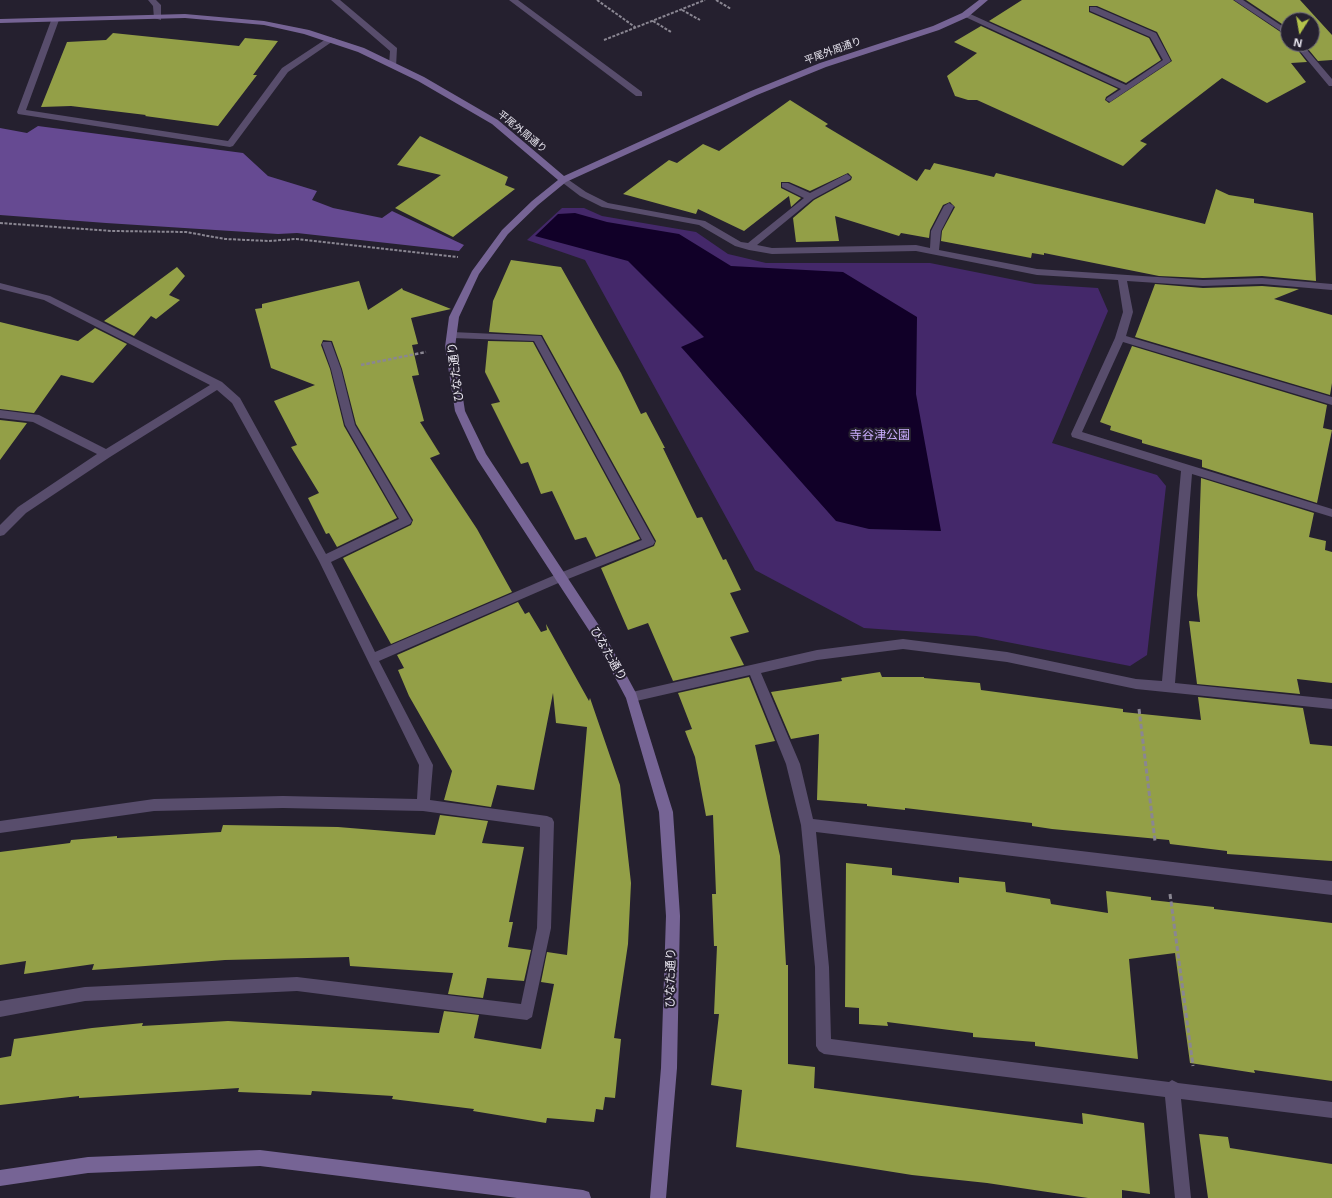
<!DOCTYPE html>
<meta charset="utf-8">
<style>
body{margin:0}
#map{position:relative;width:1332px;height:1198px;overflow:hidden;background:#25202f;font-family:"Noto Sans",sans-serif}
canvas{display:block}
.north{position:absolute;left:1280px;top:12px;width:40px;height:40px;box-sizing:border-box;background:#25202f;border:1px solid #736f7c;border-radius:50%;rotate:191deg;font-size:11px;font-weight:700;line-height:16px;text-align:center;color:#e9e6f0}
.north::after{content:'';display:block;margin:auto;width:14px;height:18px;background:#b3c24b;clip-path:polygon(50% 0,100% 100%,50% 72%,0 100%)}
</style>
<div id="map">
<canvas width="1332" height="1198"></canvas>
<div class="north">N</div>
</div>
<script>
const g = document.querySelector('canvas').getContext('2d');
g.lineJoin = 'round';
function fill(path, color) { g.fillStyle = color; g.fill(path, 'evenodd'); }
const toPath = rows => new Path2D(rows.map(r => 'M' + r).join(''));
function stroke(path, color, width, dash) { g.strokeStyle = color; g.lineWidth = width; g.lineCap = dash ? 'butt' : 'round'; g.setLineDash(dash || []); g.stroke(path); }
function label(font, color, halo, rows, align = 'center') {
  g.font = font + ' "Noto Sans","Noto Sans JP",sans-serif'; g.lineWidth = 4; g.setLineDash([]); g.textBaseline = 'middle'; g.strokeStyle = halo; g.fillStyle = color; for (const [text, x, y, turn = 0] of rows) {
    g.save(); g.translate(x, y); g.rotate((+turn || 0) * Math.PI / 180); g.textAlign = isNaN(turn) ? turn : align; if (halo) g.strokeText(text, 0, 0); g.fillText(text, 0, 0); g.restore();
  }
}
fill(toPath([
 [562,208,584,208,602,216,696,232,728,254,766,263,930,263,1035,284,1098,288,1108,311,1052,443,1157,475,1166,486,1147,655,1130,666,976,636,864,628,755,570,585,260,527,240]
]), '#44286a');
fill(toPath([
 [38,126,243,153,268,176,317,191,312,200,333,208,382,218,392,211,464,245,459,251,297,233,278,234,106,223,0,215,0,128,27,133]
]), '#664a92');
fill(toPath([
 [575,213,607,222,679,234,731,266,843,272,917,317,916,394,941,531,869,529,836,521,681,347,704,337,628,261,535,236,558,214]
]), '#110028');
fill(toPath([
 [1022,0,1233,0,1288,37,1288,44,1293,44,1307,62,1291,63,1306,82,1267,103,1222,78,1140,141,1147,144,1123,166,977,100,968,100,955,96,947,76,977,53,954,42,981,26,1118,89,1106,97,1105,100,1109,103,1172,61,1157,32,1097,6,1089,6,1089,12,1149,38,1161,60,1126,83,989,21],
 [1246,0,1300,0,1332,35,1332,60,1318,61,1304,44,1312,44,1312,20,1288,20,1288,28],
 [113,33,239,46,245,38,278,41,253,75,257,75,218,126,145,116,146,115,71,106,41,107,67,42,106,40],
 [790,100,828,124,825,126,917,181,925,169,930,170,934,163,994,177,996,173,1205,224,1216,189,1229,195,1254,199,1254,203,1313,213,1316,281,1262,276,1203,278,1159,276,1044,253,1044,255,1032,253,1031,258,941,241,942,231,955,207,950,202,943,205,930,230,929,238,901,233,899,236,835,216,839,241,796,242,793,218,814,200,851,180,852,177,848,173,810,191,789,182,781,182,781,188,801,198,791,207,789,196,744,231,698,209,696,214,623,194,669,160,677,163,703,144,719,151],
 [420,136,508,177,505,185,515,189,453,237,395,208,441,175,397,165],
 [511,260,561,267,621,373,641,414,646,412,665,448,663,448,697,518,702,517,723,560,726,559,741,590,730,593,749,632,730,637,744,665,673,681,648,623,628,630,601,568,654,546,656,541,542,335,489,332,493,301],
 [177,267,185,276,169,295,180,300,156,319,151,316,134,336,104,321],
 [359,281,368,310,402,288,403,290,451,309,411,318,418,344,412,345,419,375,412,376,424,421,420,422,440,454,430,458,477,529,512,592,391,644,343,558,411,525,413,520,356,424,342,369,332,341,323,340,321,345,330,369,344,426,397,518,337,547,329,533,326,534,308,498,319,493,291,447,297,445,274,401,315,385,271,368,255,309,262,308,262,304],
 [1155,284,1203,288,1262,286,1299,289,1274,299,1332,315,1332,383,1330,395,1135,337],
 [0,322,78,341,95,328,127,344,93,383,61,375,34,413,0,409],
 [488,341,533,342,640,539,596,557,586,537,575,540,552,491,541,494,528,462,521,464,491,404,500,402,485,372],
 [1132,346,1327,405,1323,428,1332,430,1317,503,1202,467,1202,460,1142,443,1142,440,1110,430,1111,426,1100,422],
 [0,420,27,423,0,460],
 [1201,478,1314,513,1309,537,1326,541,1325,550,1332,552,1332,683,1297,679,1300,694,1197,684,1189,621,1200,622,1197,595],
 [518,602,525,614,529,612,541,632,547,630,546,624,589,701,590,698,620,785,631,883,628,944,614,1038,621,1039,615,1098,605,1097,603,1110,596,1109,594,1122,547,1118,546,1123,473,1111,474,1109,392,1099,393,1096,312,1091,311,1095,238,1092,239,1088,79,1098,79,1096,0,1105,0,1058,11,1056,14,1039,92,1028,143,1023,142,1026,228,1021,439,1033,444,1011,479,1015,474,1038,541,1049,554,984,541,982,547,952,567,955,587,727,556,723,553,693,534,790,497,785,491,807,444,800,452,771,409,696,398,670,404,668,397,655],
 [880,672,882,677,924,677,924,678,980,683,981,690,1123,709,1123,712,1201,720,1198,697,1303,708,1310,744,1332,746,1332,861,1227,854,1227,851,1170,844,1169,840,1052,829,1032,826,1032,823,905,808,905,810,867,806,867,804,817,800,819,734,791,739,771,692,842,681,841,678],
 [749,677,775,741,755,745,780,856,786,965,788,965,788,1064,815,1067,814,1088,1083,1124,1082,1113,1144,1123,1150,1194,1122,1190,1122,1198,1088,1198,987,1183,912,1175,736,1147,742,1090,711,1085,719,1014,714,1014,717,946,714,946,712,894,716,894,713,815,706,816,695,757,685,731,692,729,678,693],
 [440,815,488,821,482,843,524,847,509,922,513,922,508,947,531,950,524,981,487,978,483,998,448,994,453,973,350,966,349,957,225,960,92,970,94,964,24,974,26,961,0,965,0,852,70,843,71,840,117,836,117,838,221,832,223,825,338,827,435,835],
 [846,863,892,868,892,875,959,883,959,877,1005,882,1006,892,1050,899,1051,904,1108,913,1106,891,1151,897,1151,900,1214,907,1214,909,1332,923,1332,1081,1254,1070,1255,1073,1190,1063,1175,953,1129,959,1138,1059,1035,1046,1035,1042,973,1037,973,1033,887,1022,888,1026,859,1024,859,1008,845,1007],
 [1199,1134,1228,1137,1230,1148,1332,1164,1332,1198,1208,1198]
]), '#939f47');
stroke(toPath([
 [597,0,635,27],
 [716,0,731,9],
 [682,10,700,20],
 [653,21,671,32],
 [604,40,705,0],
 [0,223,112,231,186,232,225,239,269,241,296,239,458,257]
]), '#8a8692', 2, [3, 1.5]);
stroke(toPath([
 [361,365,426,352]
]), '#8a8692', 2.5, [3.5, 2]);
stroke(toPath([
 [1139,709,1155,841],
 [1170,894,1193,1066]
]), '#8a8692', 3, [5, 2.5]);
fill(toPath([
 [148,0,156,0,161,5,161,20,154,18,153,6,148,0],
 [331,0,340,0,397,48,396,67,389,65,390,51,331,0],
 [509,0,518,0,642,92,642,96,636,96,509,0]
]), '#584d6c');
fill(toPath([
 [1234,0,1243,0,1288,30,1288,36,1234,0],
 [1090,7,1096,7,1156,33,1171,61,1110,102,1106,100,1107,98,1121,89,961,15,968,13,1126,85,1163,60,1150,37,1090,11,1090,7],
 [52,18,59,20,26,110,228,141,282,68,329,37,336,39,288,72,233,146,230,147,18,114,17,112,52,18],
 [1294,44,1302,44,1332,79,1332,86,1329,86,1294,44],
 [847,174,851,177,850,179,813,199,757,245,772,248,916,245,930,248,931,231,944,206,949,203,954,206,941,231,939,250,1037,269,1203,280,1262,278,1332,284,1332,290,1262,284,1203,286,1127,281,1133,312,1126,336,1332,397,1332,405,1123,342,1082,432,1332,509,1332,517,1192,474,1175,683,1332,699,1332,709,1136,689,1007,662,903,649,817,660,761,673,800,764,813,819,1332,881,1332,895,816,832,829,967,831,1039,1169,1082,1172,1080,1178,1083,1332,1102,1332,1118,1181,1099,1191,1198,1175,1198,1165,1097,824,1054,819,1051,816,1046,815,967,801,825,786,764,750,675,632,702,628,701,626,697,628,693,632,692,817,650,903,639,1007,652,1136,679,1162,681,1181,471,1072,437,1071,434,1115,338,1123,312,1118,280,1037,275,916,251,772,254,749,250,735,246,699,225,602,207,580,196,559,180,563,177,566,178,586,192,608,203,705,221,741,242,748,243,804,198,782,187,782,183,788,183,810,193,847,174],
 [0,283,50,296,222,382,240,398,326,554,399,519,345,425,331,369,322,344,323,342,331,342,341,369,355,425,412,521,410,524,331,562,375,652,555,575,642,540,534,341,452,338,447,335,452,332,541,336,655,542,653,545,563,581,379,661,433,765,430,800,547,816,552,818,554,822,551,928,532,1017,527,1020,297,991,85,1001,0,1017,0,1001,85,987,297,977,521,1004,537,928,540,827,423,811,283,808,154,811,0,833,0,821,154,799,283,796,417,799,419,765,319,561,232,403,217,390,110,457,26,513,4,535,0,536,0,525,18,507,97,454,33,422,0,418,0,410,39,415,106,449,210,385,44,300,0,289,0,283]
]), '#584d6c');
fill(toPath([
 [979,0,988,0,968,17,939,30,826,67,757,95,566,182,538,205,508,234,479,274,459,317,455,347,465,411,486,454,602,630,636,693,673,812,680,916,677,1068,666,1198,650,1198,661,1068,666,916,659,812,626,698,594,638,477,459,455,411,445,347,449,317,472,271,502,230,532,201,558,180,492,124,418,81,358,52,304,34,264,25,185,18,0,23,0,19,185,14,264,21,309,30,364,48,424,77,498,120,564,176,751,91,820,63,933,26,962,13,979,0],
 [260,1150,583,1190,589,1192,591,1198,517,1198,260,1166,88,1173,0,1186,0,1170,88,1157,260,1150]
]), '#766495');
label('10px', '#e9e6f0', '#25202f', [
 ["平尾外周通り",833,51,-20],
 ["平尾外周通り",522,132,39]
]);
label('12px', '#e9e6f0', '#25202f', [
 ["ひなた通り",456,372,-97],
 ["ひなた通り",608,654,60],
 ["ひなた通り",671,978,-89]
]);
label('12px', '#caadfd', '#25202f', [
 ["寺谷津公園",880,436]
]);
</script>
